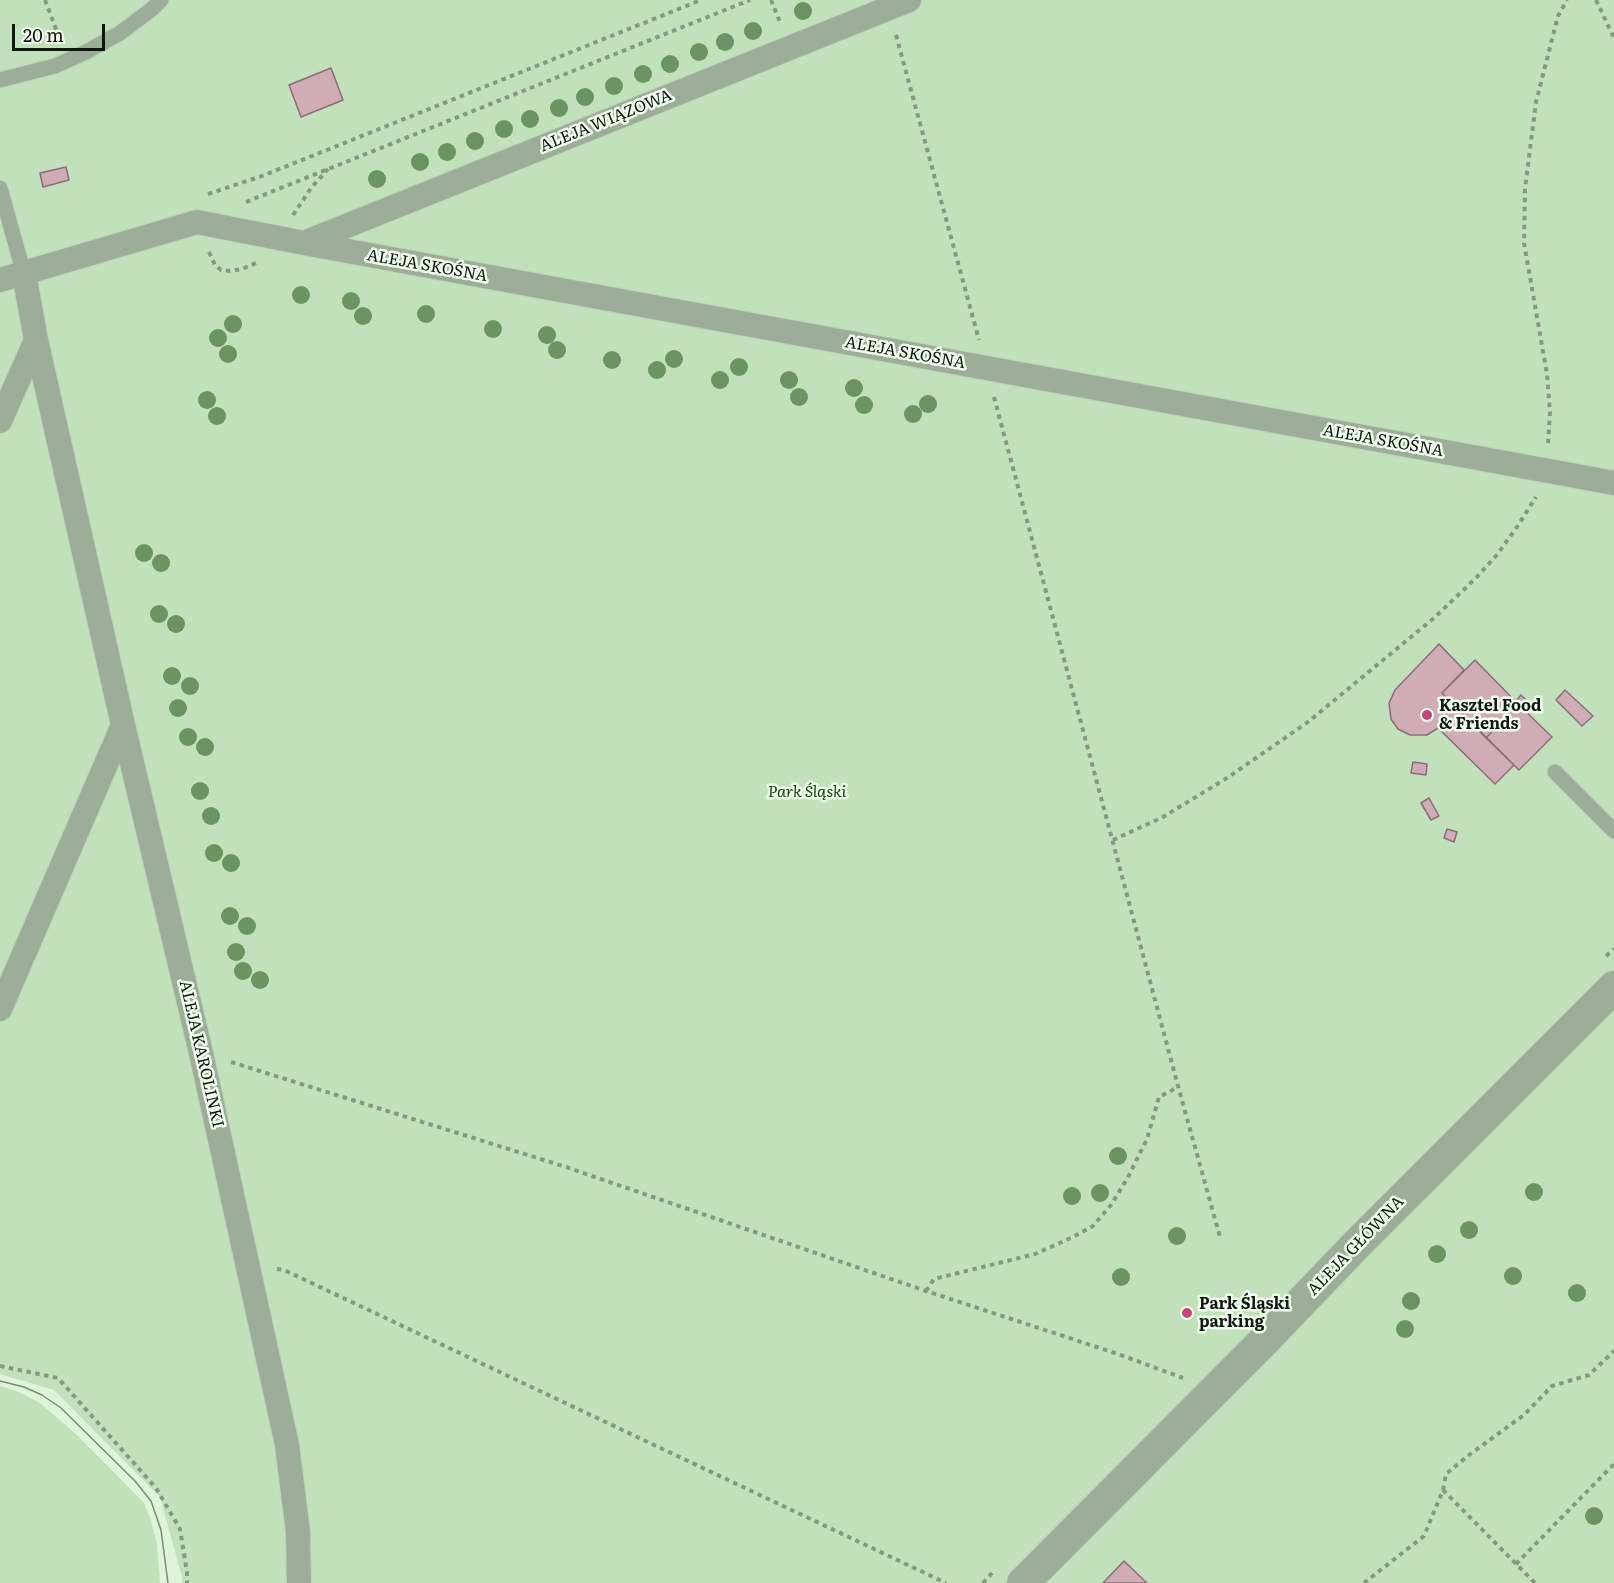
<!DOCTYPE html>
<meta charset="utf-8">
<style>
body{margin:0}
#map{position:relative;width:1614px;height:1583px;overflow:hidden;background:#def4d9;font-family:Literata,serif}
canvas{display:block}
.scale{position:absolute;left:12px;top:24px;width:93px;height:27px;box-sizing:border-box;border:3px solid #0f170e;border-top:0;padding-left:8px;font-size:18px;line-height:21px;white-space:nowrap;color:#0f170e;-webkit-text-stroke:4px #f1ffee;paint-order:stroke}
</style>
<div id="map">
<canvas width="1614" height="1583"></canvas>
<div class="scale">20 m</div>
</div>
<script>
const g = document.querySelector('canvas').getContext('2d');
g.lineJoin = 'round';
function fill(path, color) { g.fillStyle = color; g.fill(path, 'evenodd'); }
const toPath = rows => new Path2D(rows.map(r => 'M' + r).join(''));
function stroke(path, color, width, dash) { g.strokeStyle = color; g.lineWidth = width; g.lineCap = dash ? 'butt' : 'round'; g.setLineDash(dash || []); g.stroke(path); }
function label(font, color, halo, rows, align = 'center') {
  g.font = font + ' Literata,serif'; g.lineWidth = 5; g.setLineDash([]); g.textBaseline = 'middle'; g.strokeStyle = halo; g.fillStyle = color; for (const [text, x, y, turn = 0] of rows) {
    g.save(); g.translate(x, y); g.rotate((+turn || 0) * Math.PI / 180); g.textAlign = isNaN(turn) ? turn : align; if (halo) g.strokeText(text, 0, 0); g.fillText(text, 0, 0); g.restore();
  }
}
fill(toPath([
 [0,0,1614,0,1614,1583,182,1583,182,1577,160,1497,54,1390,0,1374],
 [0,1386,21,1393,40,1403,77,1435,144,1503,151,1520,157,1544,160,1583,0,1583]
]), '#c0e1b9');
const building = toPath([
 [331,68,343,100,301,117,289,85,331,68],
 [66,167,69,180,43,187,40,173,66,167],
 [1439,644,1464,670,1442,693,1514,765,1495,784,1438,728,1427,735,1410,735,1398,729,1391,719,1389,703,1395,690,1439,644],
 [1475,660,1518,704,1486,738,1442,693,1475,660],
 [1565,690,1593,716,1582,726,1556,700,1565,690],
 [1521,695,1529,703,1523,708,1516,701,1521,695],
 [1518,704,1552,737,1519,770,1486,738,1518,704],
 [1413,762,1427,764,1426,775,1411,773,1413,762],
 [1429,798,1439,816,1431,820,1421,803,1429,798],
 [1447,829,1457,832,1454,842,1444,838,1447,829],
 [1124,1561,1147,1583,1103,1583,1124,1561]
]);
fill(building, '#cfacb6');
stroke(building, '#8d6d77', 1.5);
const service = toPath([
 [0,80,55,66,86,52,120,33,152,9,161,0],
 [0,188,24,274],
 [1555,772,1614,831]
]);
const pedestrian = toPath([
 [304,243,909,0],
 [24,274,36,340,123,725,201,1053,287,1445,298,1532,299,1583],
 [0,280,197,222,304,243,1614,483],
 [0,421,36,340],
 [0,1009,123,725]
]);
const minor = toPath([
 [1023,1583,1264,1341,1357,1244,1614,987]
]);
stroke(service, '#bdd1b9', 17);
stroke(pedestrian, '#bdd1b9', 26);
stroke(minor, '#bdd1b9', 34);
stroke(toPath([
 [45,0,60,40],
 [771,0,780,22],
 [1596,0,1614,38],
 [896,35,979,340],
 [208,194,262,176,701,0],
 [246,202,750,0],
 [293,215,311,188,328,169],
 [209,252,215,265,221,270,230,271,242,269,256,263],
 [994,397,1178,1086,1220,1237],
 [1548,443,1550,413,1547,374,1524,243,1525,189,1536,102,1558,16,1567,0],
 [1113,840,1163,817,1227,778,1308,722,1434,618,1476,578,1496,556,1517,527,1536,497],
 [1606,956,1614,949],
 [231,1062,566,1167,926,1291,1118,1354,1183,1378],
 [277,1269,284,1270,946,1583],
 [926,1291,934,1279,1035,1254,1073,1237,1093,1226,1111,1205,1127,1179,1147,1139,1159,1097,1178,1087],
 [0,1366,58,1378,156,1488,180,1529,187,1572,187,1583],
 [1443,1490,1535,1583],
 [1516,1564,1614,1464],
 [983,1583,993,1572],
 [1364,1583,1424,1536,1443,1490,1446,1474,1469,1455,1524,1415,1552,1386,1589,1375,1614,1351]
]), '#869783', 4, [4.5, 4.5]);
stroke(service, '#9cae98', 15);
stroke(pedestrian, '#9cae98', 24);
stroke(minor, '#9cae98', 32);
stroke(toPath([
 [0,1381,24,1387,42,1395,61,1408,135,1481,151,1501,161,1530,168,1583]
]), '#7b8b78', 1.5);
g.fillStyle = '#6c9462';
for (const [x, y] of [
 [803,11],
 [753,31],
 [725,42],
 [699,52],
 [670,64],
 [643,74],
 [614,86],
 [585,97],
 [559,108],
 [530,119],
 [504,129],
 [475,141],
 [447,152],
 [420,162],
 [377,179],
 [301,295],
 [351,301],
 [426,314],
 [363,316],
 [233,324],
 [493,329],
 [547,335],
 [218,338],
 [557,350],
 [228,354],
 [674,359],
 [612,360],
 [739,367],
 [657,370],
 [720,380],
 [789,380],
 [854,388],
 [799,397],
 [207,400],
 [928,404],
 [864,405],
 [913,414],
 [217,416],
 [144,553],
 [161,563],
 [159,614],
 [176,624],
 [172,676],
 [190,686],
 [178,708],
 [188,737],
 [205,747],
 [200,791],
 [211,816],
 [214,853],
 [231,863],
 [230,916],
 [247,926],
 [236,952],
 [243,971],
 [260,980],
 [1118,1156],
 [1534,1192],
 [1100,1193],
 [1072,1196],
 [1469,1230],
 [1177,1236],
 [1437,1254],
 [1513,1276],
 [1121,1277],
 [1577,1293],
 [1411,1301],
 [1405,1329],
 [1594,1516]
]) { g.beginPath(); g.arc(x, y, 9, 0, 2 * Math.PI); g.fill(); }
for (const [x, y, r, color] of [
 [1427,715,6,"#cb427b"],
 [1187,1313,6,"#cb427b"]
]) { const dot = new Path2D(); dot.arc(x, y, r, 0, 2 * Math.PI); g.fillStyle = color; g.fill(dot); stroke(dot, '#f1ffee', 2); }
label('16px', '#0f170e', '#f1ffee', [
 ["ALEJA WIĄZOWA",606,121,-22],
 ["ALEJA SKOŚNA",427,266,10],
 ["ALEJA SKOŚNA",905,353,10],
 ["ALEJA SKOŚNA",1383,441,10],
 ["ALEJA KAROLINKI",201,1054,77],
 ["ALEJA GŁÓWNA",1356,1246,-46]
]);
label('bold 16px', '#0f170e', '#f1ffee', [
 ["Kasztel Food",1439,706],
 ["& Friends",1439,724],
 ["Park Śląski",1199,1304],
 ["parking",1199,1322]
], 'left');
label('italic 16px', '#0e4500', '#f1ffee', [
 ["Park Śląski",807,792]
]);
</script>
